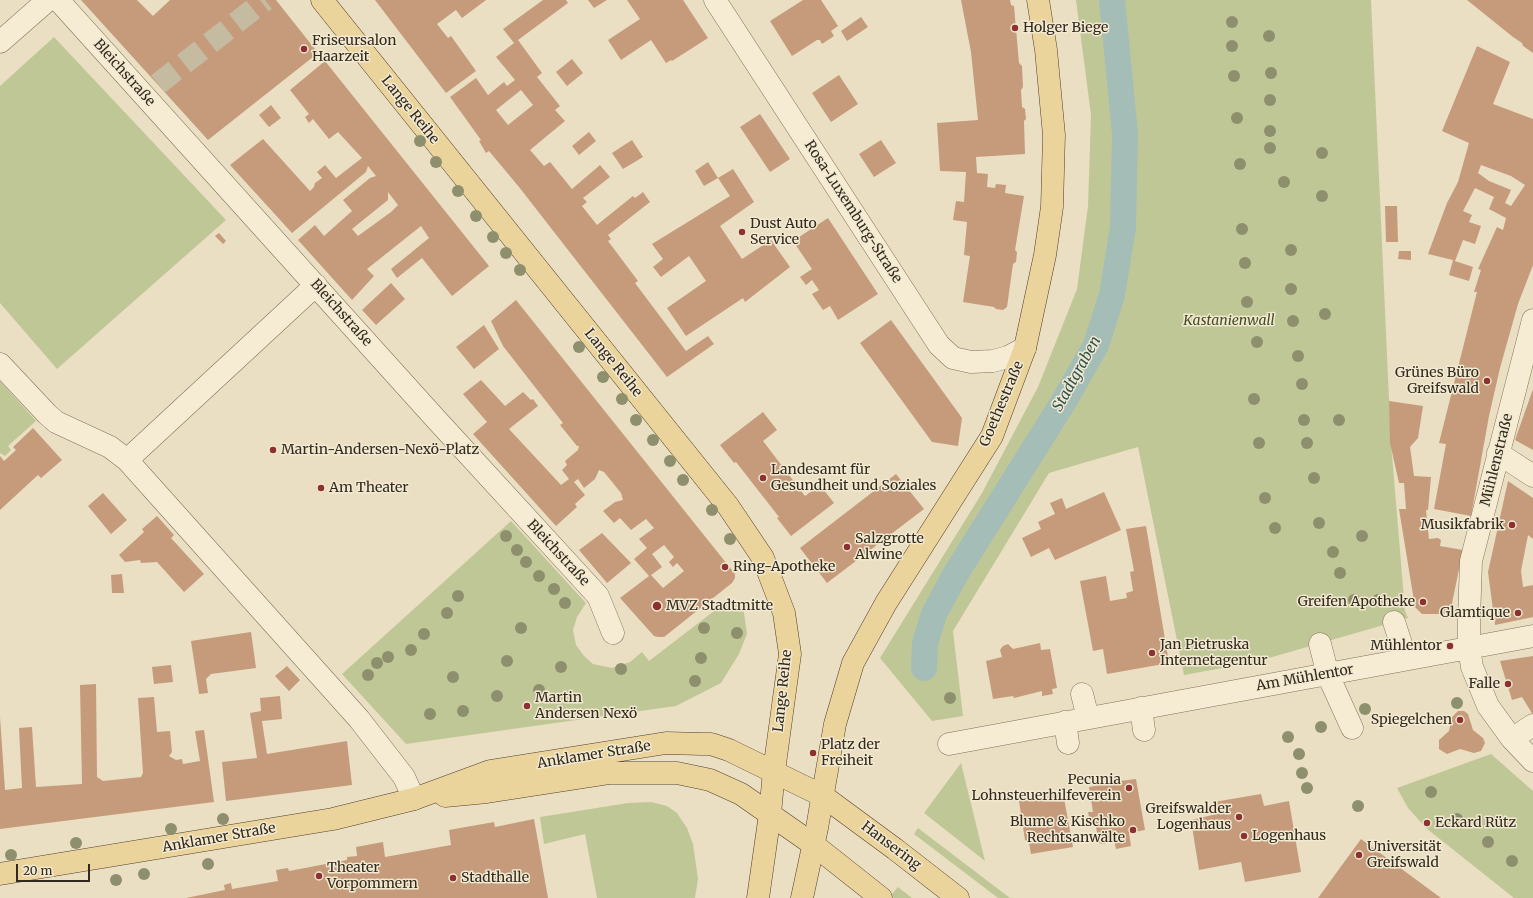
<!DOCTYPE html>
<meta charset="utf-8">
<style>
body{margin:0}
#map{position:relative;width:1533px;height:898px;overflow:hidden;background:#eadfc2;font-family:Merriweather,serif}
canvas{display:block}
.scale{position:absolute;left:16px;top:864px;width:74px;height:18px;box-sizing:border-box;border:2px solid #33291e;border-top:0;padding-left:5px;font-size:12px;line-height:14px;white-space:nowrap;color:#33291e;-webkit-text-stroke:3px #f2e9d1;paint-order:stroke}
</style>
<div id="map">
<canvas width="1533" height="898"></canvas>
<div class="scale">20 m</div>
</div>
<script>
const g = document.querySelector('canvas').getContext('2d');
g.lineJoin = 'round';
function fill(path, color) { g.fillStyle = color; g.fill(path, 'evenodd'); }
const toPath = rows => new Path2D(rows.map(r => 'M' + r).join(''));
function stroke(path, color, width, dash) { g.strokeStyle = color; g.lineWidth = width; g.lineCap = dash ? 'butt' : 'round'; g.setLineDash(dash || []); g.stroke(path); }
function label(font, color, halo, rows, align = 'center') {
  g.font = font + ' Merriweather,serif'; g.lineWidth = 3; g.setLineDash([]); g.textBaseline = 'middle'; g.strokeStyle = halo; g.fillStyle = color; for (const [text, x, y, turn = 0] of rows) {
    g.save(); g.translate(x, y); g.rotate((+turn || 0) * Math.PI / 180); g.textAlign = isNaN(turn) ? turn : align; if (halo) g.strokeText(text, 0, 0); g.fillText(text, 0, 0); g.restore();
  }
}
fill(toPath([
 [1076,0,1371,0,1391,443,1405,611,1408,618,1255,662,1184,675,1138,447,1049,473,953,631,963,716,932,721,880,658,982,493,1038,387,1077,289,1088,206,1091,115],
 [54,37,226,220,57,369,0,303,0,86],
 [0,381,36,421,8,446,11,450,5,456,0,453],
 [511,521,586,603,577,617,573,630,576,645,584,656,593,664,612,668,630,662,642,652,649,661,727,601,743,606,747,634,739,654,721,683,676,706,406,744,342,674],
 [1491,754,1533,791,1533,898,1514,898,1426,828,1408,808,1397,788],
 [961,763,985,861,924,813],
 [651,802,667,806,677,813,687,828,693,844,698,879,695,898,597,898,585,834,544,844,540,817,628,803],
 [918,828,1010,898,998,898,914,834],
 [898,887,912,898,894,898,891,895]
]), '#c0c797');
stroke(toPath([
 [924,668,925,643,934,614,955,575,1064,401,1096,345,1112,295,1123,227,1125,134,1112,0]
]), '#a4bdb6', 26);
fill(toPath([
 [81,0,137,0,153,16,170,0,276,0,318,53,208,140],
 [375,0,486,0,462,18,456,10,437,24,448,38,451,36,476,71,446,93],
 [543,0,566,0,568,3,518,40,542,73,537,77,560,106,555,110,565,121,530,150,544,166,550,162,572,189,600,165,610,177,583,198,587,202,582,206,597,225,633,196,635,198,643,192,650,202,608,235,611,239,608,241,638,281,635,283,686,351,708,336,714,344,667,377,519,187,489,151,486,153,479,141,481,140,450,97,476,78,488,95,504,82,507,86,515,80,496,57,514,43,503,29],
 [521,90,533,105,508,125,496,110],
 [588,0,607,0,594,8],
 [627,0,683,0,708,38,672,61,671,60,666,63,651,40,621,60,608,40,640,19],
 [803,0,821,0,838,26,831,31,834,36,822,44,820,40,817,40,792,56,770,21],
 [961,0,1010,0,1011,5,1014,6,1019,63,1022,66,1023,87,1021,90,1022,107,1025,109,1026,119,1024,121,1025,154,976,157,977,173,988,174,987,187,995,188,996,184,1006,185,1005,193,1024,196,1015,250,1017,252,1016,262,1013,264,1007,307,1003,310,996,309,994,307,963,302,970,256,964,255,967,222,953,220,956,201,964,202,966,172,940,171,937,123,978,120,971,52],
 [1467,0,1533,0,1533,53,1523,46,1522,43,1513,37],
 [861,17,868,27,847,41,841,31],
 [1477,46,1510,62,1493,104,1533,119,1533,265,1518,304,1500,368,1489,416,1471,516,1434,509,1446,444,1439,443,1477,292,1474,292,1481,270,1478,269,1497,227,1503,230,1506,218,1489,209,1494,197,1475,188,1463,211,1472,215,1469,222,1481,226,1475,244,1463,240,1455,261,1473,267,1469,281,1449,275,1453,260,1428,254,1447,203,1458,182,1469,143,1442,131],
 [1481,165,1511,176,1525,185,1511,206,1505,203,1511,190,1489,181,1478,173],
 [572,59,583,73,567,86,556,72],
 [325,61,489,266,452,296,422,258,397,278,391,269,429,238,421,226,367,269,374,276,352,300,298,240,315,225,324,236,352,211,343,200,370,178,376,176,368,166,366,172,292,233,230,165,263,139,310,191,314,187,315,183,322,178,317,172,325,165,336,178,362,158,338,132,329,139,313,119,309,123,305,117,309,114,290,90],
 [388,192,398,205,391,212,358,236,352,229,388,200],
 [839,75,858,104,831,122,812,93],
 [271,105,281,118,269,127,259,115],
 [760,114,790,159,770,172,740,127],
 [589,132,596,141,579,155,572,146],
 [632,140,643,157,623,169,612,153],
 [881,140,896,163,874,177,859,154],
 [708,162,718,178,704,186,695,171],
 [733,169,754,202,720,226,742,259,771,240,790,267,745,302,743,298,686,336,667,308,706,281,689,256,661,277,653,267,663,259,652,244,730,196,718,178],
 [1385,206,1397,206,1398,242,1386,242],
 [828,218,878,294,838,320,830,306,823,310,812,294,819,290,812,280,806,285,800,277,812,269,793,241],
 [219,233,226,241,223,244,215,236],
 [1399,251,1411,251,1411,260,1398,259],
 [391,283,405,299,376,325,362,310],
 [516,300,735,574,735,578,732,583,664,637,658,637,654,636,620,598,649,576,634,559,647,548,639,539,654,528,646,519,631,530,620,518,614,523,603,511,615,502,623,500,621,493,604,472,599,470,595,479,584,488,578,479,574,482,585,495,575,504,577,507,556,526,473,434,487,422,463,394,481,380,505,406,523,392,531,400,533,399,538,406,509,429,561,485,569,479,562,470,567,465,565,461,578,450,579,446,577,446,560,425,563,423,503,346,491,321],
 [664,545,674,557,669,562,673,567,677,563,684,571,663,588,651,575,662,567,652,554],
 [891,320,962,418,958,446,932,442,860,343],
 [484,325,499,349,474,369,456,347],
 [1533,389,1533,450,1515,440],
 [1389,401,1423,406,1418,438,1410,447,1414,476,1431,477,1428,510,1426,510,1429,539,1438,538,1441,540,1440,546,1463,550,1451,608,1444,614,1422,614,1415,607,1399,509,1406,509,1404,483,1399,483,1390,443],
 [763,412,777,430,763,441,805,496,820,485,834,503,791,536,777,518,779,517,736,462,734,463,720,445],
 [33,428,62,460,41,478,38,475,0,510,0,456,4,461,16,450,13,447],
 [896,474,924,509,827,583,800,548],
 [1508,481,1533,498,1533,539,1528,535,1521,571,1523,587,1533,585,1533,617,1495,625,1488,572],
 [1104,492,1121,530,1055,560,1049,548,1031,557,1022,538,1041,529,1038,522,1055,514,1050,503,1062,498,1066,509],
 [103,493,127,520,111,534,88,506],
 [157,516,174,535,171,538,204,574,184,592,157,562,141,563,140,560,125,562,119,555,144,532,142,529],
 [1146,526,1169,663,1107,674,1103,649,1093,651,1080,581,1106,576,1110,601,1127,598,1126,593,1133,591,1130,572,1134,571,1126,529],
 [602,533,631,563,607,583,579,550],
 [122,574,124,593,112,593,111,575],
 [251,632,256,668,211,674,206,679,208,693,199,694,191,641],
 [1040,643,1041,650,1050,649,1057,688,1052,689,1053,694,1042,696,1042,691,1014,698,1013,696,993,699,986,661,1002,657,1000,650,1003,646,1008,644,1013,649],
 [1533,656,1533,715,1522,697,1512,700,1500,661],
 [171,665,173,682,154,684,152,667],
 [287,666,300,680,289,691,275,676],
 [96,684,97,777,103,781,141,777,143,773,138,698,154,697,157,732,170,731,172,752,169,756,176,760,182,759,183,764,200,761,195,731,204,730,214,802,0,829,0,717,5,790,22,788,19,728,32,727,36,787,82,784,80,685],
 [280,696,282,719,262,721,267,754,347,741,352,785,226,801,222,762,257,758,250,713,261,711,260,698],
 [1458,711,1464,711,1468,714,1473,730,1483,738,1485,743,1481,751,1474,753,1460,749,1447,754,1439,749,1439,740,1449,731,1452,717],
 [1111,776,1118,777,1120,781,1136,779,1145,830,1129,833,1131,846,1116,849,1113,836,1109,837,1105,844,1099,843,1095,822,1090,823,1088,812,1093,812,1089,787,1106,784,1107,779],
 [1063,793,1073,847,1031,854,1029,843,1025,840,1019,801,1034,799,1037,801,1047,799,1048,796],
 [1261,794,1264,806,1289,801,1301,872,1245,882,1241,862,1199,870,1191,820,1217,814,1214,802],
 [534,819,548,898,186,898,225,890,224,885,231,883,232,889,278,881,276,870,288,868,289,871,347,860,347,857,357,856,356,847,383,842,385,857,451,845,449,830,494,822,495,827],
 [1361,839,1441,898,1318,898]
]), '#c59b7b');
stroke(toPath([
 [158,84,265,0]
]), '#c5bba1', 22, [22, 11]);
const minor = toPath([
 [58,0,434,417,598,596,613,633],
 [715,0,939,345,953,358,971,362,993,361,1008,357,1025,348],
 [0,42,48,0],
 [1533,320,1471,561,1469,620,1469,648,1472,667,1488,706,1512,739,1533,761],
 [0,364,47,414,56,422,110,447,127,460,359,719,404,777,414,799],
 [1498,453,1533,476],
 [127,460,316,285],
 [1394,622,1406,659],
 [1320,644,1328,675,1352,728],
 [1082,694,1088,718],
 [1141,708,1144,730],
 [1065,722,1068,743],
 [1512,739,1533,725],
 [949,744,1533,636]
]);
const major = toPath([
 [322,0,728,506,763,558,784,613,790,654,774,771,770,814,758,898],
 [445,796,487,792,610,773,677,773,701,778,710,780,741,794,814,845,881,898],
 [0,874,333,819,414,799,490,771,666,743,702,744,711,744,729,750,823,796,895,849,958,898],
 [802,898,817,828,835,724,853,663,886,603,992,436,1025,348,1045,255,1052,207,1054,135,1046,50,1038,0]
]);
stroke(minor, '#82715b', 23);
stroke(major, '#503f2f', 23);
stroke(minor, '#f6ecd4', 22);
stroke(major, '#ebd49c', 22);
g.fillStyle = '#8e8f6c';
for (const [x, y] of [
 [1232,22],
 [1269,36],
 [1232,46],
 [1271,73],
 [1234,76],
 [1270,100],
 [1237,118],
 [1270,131],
 [420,141],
 [1270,148],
 [1322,153],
 [436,162],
 [1240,164],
 [1284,182],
 [458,191],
 [1322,196],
 [476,216],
 [1242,229],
 [493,237],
 [1291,250],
 [506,253],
 [1245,263],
 [520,270],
 [1291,289],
 [1247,302],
 [1325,314],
 [1293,321],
 [1257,342],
 [579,347],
 [1298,356],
 [603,377],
 [1302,384],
 [622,399],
 [1254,399],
 [636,420],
 [1304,420],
 [1339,420],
 [653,440],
 [1259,443],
 [1307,443],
 [670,461],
 [1314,478],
 [683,480],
 [1265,498],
 [712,510],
 [1319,523],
 [1275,528],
 [506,536],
 [1362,536],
 [730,539],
 [517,550],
 [1333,552],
 [526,562],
 [1340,573],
 [539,576],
 [554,589],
 [458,596],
 [1354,600],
 [1378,600],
 [565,603],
 [447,613],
 [521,628],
 [704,628],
 [737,633],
 [424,634],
 [411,650],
 [388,657],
 [701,658],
 [507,661],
 [377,663],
 [561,667],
 [621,669],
 [368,675],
 [453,677],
 [695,681],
 [539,690],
 [497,696],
 [950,698],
 [1457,703],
 [1365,709],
 [463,711],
 [430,714],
 [1321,727],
 [1288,737],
 [1299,754],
 [1302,773],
 [1307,788],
 [1431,792],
 [1358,806],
 [223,819],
 [1457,819],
 [171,829],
 [1488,842],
 [76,843],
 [11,855],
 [1512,861],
 [208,864],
 [144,874],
 [116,880]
]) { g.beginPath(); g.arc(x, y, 6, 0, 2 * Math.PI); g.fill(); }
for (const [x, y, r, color] of [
 [1015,28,4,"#8c3130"],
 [304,49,4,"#8c3130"],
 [742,232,4,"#8c3130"],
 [1487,381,4,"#8c3130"],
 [273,450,4,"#8c3130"],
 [763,478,4,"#8c3130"],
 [321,488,4,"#8c3130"],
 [1512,525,4,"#8c3130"],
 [847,547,4,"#8c3130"],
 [725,567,4,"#8c3130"],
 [1423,602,4,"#8c3130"],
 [657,606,5,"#8c3130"],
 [1518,613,4,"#8c3130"],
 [1450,646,4,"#8c3130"],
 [1152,653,4,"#8c3130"],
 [1508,684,4,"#8c3130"],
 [527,706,4,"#8c3130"],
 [1460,720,4,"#8c3130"],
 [813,753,4,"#8c3130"],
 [1129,788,4,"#8c3130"],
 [1239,817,4,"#8c3130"],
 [1427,823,4,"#8c3130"],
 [1133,830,4,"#8c3130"],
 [1244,836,4,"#8c3130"],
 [1359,855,4,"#8c3130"],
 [319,876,4,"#8c3130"],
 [453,878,4,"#8c3130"]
]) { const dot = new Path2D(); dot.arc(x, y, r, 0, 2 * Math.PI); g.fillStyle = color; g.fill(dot); stroke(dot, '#f2e9d1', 1.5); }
label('14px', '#33291e', '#f2e9d1', [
 ["Holger Biege",1023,28],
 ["Friseursalon",312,41],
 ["Haarzeit",312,57],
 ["Dust Auto",750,224],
 ["Service",750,240],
 ["Grünes Büro",1479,373,"right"],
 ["Greifswald",1479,389,"right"],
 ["Martin-Andersen-Nexö-Platz",281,450],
 ["Landesamt für",771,470],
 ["Gesundheit und Soziales",771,486],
 ["Am Theater",329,488],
 ["Musikfabrik",1504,525,"right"],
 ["Salzgrotte",855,539],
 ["Alwine",855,555],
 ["Ring-Apotheke",733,567],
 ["Greifen Apotheke",1415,602,"right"],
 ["MVZ Stadtmitte",666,606],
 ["Glamtique",1510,613,"right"],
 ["Jan Pietruska",1160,645],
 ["Internetagentur",1160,661],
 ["Mühlentor",1442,646,"right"],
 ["Falle",1500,684,"right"],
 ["Martin",535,698],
 ["Andersen Nexö",535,714],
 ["Spiegelchen",1452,720,"right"],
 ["Platz der",821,745],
 ["Freiheit",821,761],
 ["Pecunia",1121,780,"right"],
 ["Lohnsteuerhilfeverein",1121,796,"right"],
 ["Greifswalder",1231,809,"right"],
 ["Logenhaus",1231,825,"right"],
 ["Blume & Kischko",1125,822,"right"],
 ["Rechtsanwälte",1125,838,"right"],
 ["Eckard Rütz",1435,823],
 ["Logenhaus",1252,836],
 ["Universität",1367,847],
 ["Greifswald",1367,863],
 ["Theater",327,868],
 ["Vorpommern",327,884],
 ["Stadthalle",461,878]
], 'left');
label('14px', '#33291e', '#f2e9d1', [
 ["Bleichstraße",124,73,48],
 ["Lange Reihe",410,110,51],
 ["Rosa-Luxemburg-Straße",853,212,57],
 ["Bleichstraße",341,313,48],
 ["Lange Reihe",613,363,51],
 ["Goethestraße",1002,404,-67],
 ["Mühlenstraße",1497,460,-76],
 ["Bleichstraße",558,553,47],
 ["Am Mühlentor",1305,678,-10],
 ["Lange Reihe",783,691,-84],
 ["Anklamer Straße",594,755,-9],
 ["Anklamer Straße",219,838,-10],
 ["Hansering",891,846,37]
]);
label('italic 14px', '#434e26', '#f2e9d1', [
 ["Kastanienwall",1229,321]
]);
label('italic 15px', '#2e5250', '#f2e9d1', [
 ["Stadtgraben",1077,374,-61]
]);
</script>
